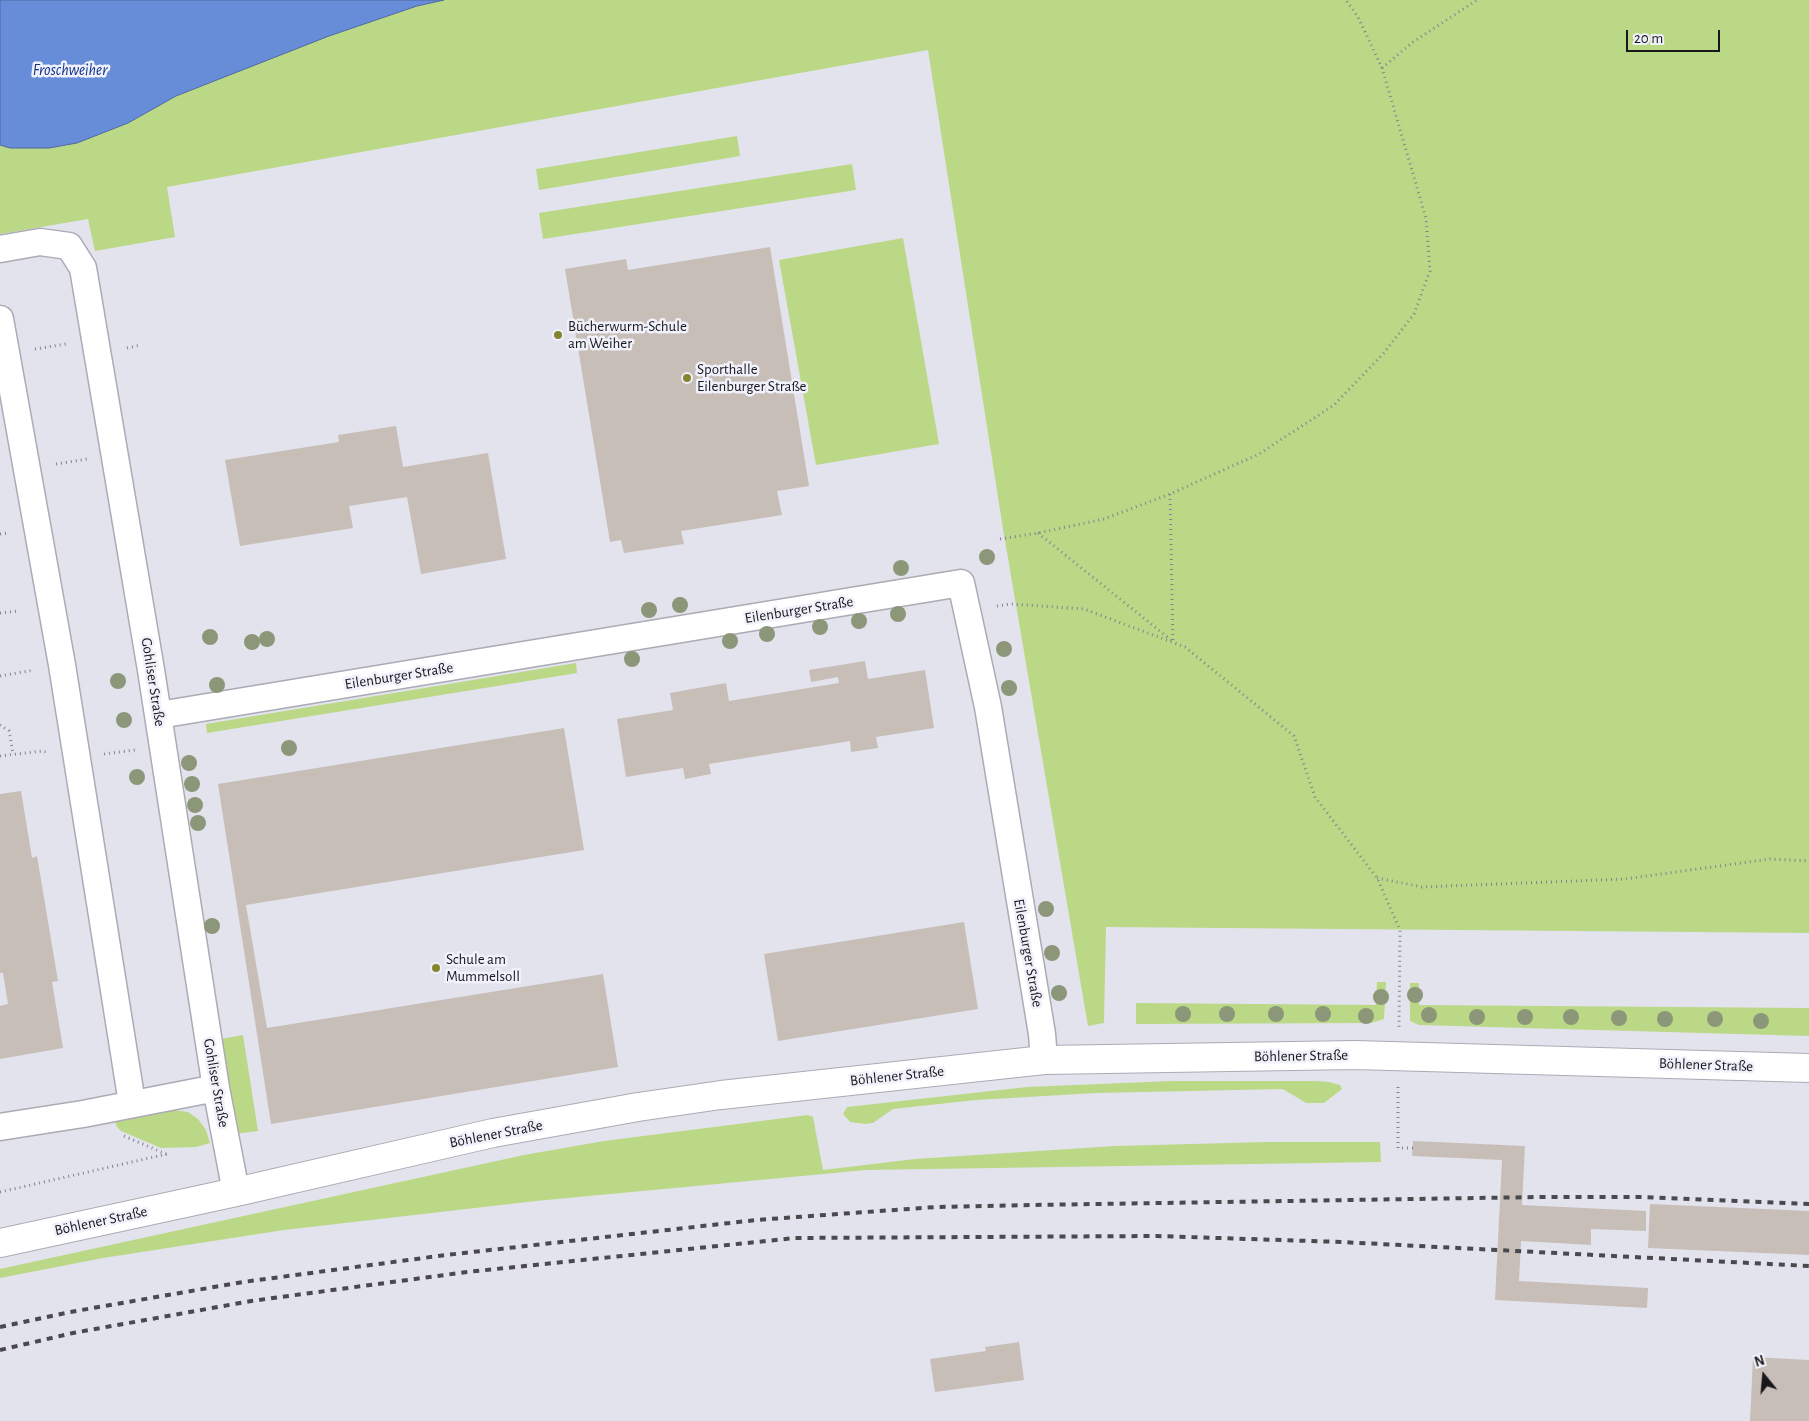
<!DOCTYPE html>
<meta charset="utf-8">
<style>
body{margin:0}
#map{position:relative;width:1809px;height:1421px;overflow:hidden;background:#e3e3ee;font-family:"Alegreya Sans",sans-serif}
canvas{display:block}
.north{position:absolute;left:1739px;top:1351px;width:50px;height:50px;-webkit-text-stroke:4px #f1f1fb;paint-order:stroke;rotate:343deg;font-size:14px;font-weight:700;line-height:20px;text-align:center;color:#18181b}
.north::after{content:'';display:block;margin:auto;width:18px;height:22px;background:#18181b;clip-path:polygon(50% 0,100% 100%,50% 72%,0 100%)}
.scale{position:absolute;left:1626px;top:30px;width:94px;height:22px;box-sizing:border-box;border:2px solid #18181b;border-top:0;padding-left:6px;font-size:15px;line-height:18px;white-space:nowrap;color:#18181b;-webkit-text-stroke:4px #f1f1fb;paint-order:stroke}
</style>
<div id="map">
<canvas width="1809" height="1421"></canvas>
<div class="north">N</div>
<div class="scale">20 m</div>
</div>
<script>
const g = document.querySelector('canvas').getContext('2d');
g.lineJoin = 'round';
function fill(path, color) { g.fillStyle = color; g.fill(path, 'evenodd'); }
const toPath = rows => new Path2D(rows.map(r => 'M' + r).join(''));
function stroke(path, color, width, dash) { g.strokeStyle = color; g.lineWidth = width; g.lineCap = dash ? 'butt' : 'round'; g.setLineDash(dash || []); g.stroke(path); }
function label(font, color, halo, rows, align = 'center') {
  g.font = font + ' "Alegreya Sans",sans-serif'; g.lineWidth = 5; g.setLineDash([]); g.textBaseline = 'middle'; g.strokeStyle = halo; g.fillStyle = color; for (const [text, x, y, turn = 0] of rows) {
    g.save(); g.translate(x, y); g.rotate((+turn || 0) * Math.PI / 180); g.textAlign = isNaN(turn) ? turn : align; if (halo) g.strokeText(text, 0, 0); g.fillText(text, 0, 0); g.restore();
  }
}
fill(toPath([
 [444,0,1809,0,1809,933,1106,927,1104,1023,1088,1026,1003,529,928,50,167,187,175,237,95,251,88,219,0,234,0,145,10,148,49,148,77,143,128,123,176,96,256,64,329,36,417,6],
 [737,136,740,156,539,190,536,169],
 [852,164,856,190,543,239,539,213],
 [903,238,939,444,816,465,779,260],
 [576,663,577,673,207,733,206,724],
 [1377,982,1386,982,1384,1019,1371,1023,1136,1024,1136,1003,1376,1005],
 [1410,983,1419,983,1419,1005,1809,1008,1809,1036,1419,1025,1410,1021],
 [243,1035,258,1131,235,1134,221,1039],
 [1172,1081,1317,1081,1329,1082,1340,1085,1342,1089,1324,1103,1306,1103,1283,1089,1096,1093,976,1100,893,1109,873,1123,865,1124,850,1122,843,1114,847,1107,1027,1087],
 [173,1110,188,1112,198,1119,206,1130,210,1143,196,1147,161,1148,121,1131,117,1127,114,1119],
 [808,1115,813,1117,823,1170,915,1159,1115,1146,1267,1142,1380,1142,1381,1162,866,1170,536,1201,284,1230,103,1258,0,1278,0,1269,524,1155,604,1141]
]), '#bbd886');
const water = toPath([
 [0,0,444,0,417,6,329,36,176,96,128,123,77,143,49,148,10,148,0,145,0,0]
]);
fill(water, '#678cd8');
stroke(water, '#4f699f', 1);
fill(toPath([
 [770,247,809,486,777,491,782,515,681,531,684,544,624,553,621,540,610,542,565,269,626,259,628,270],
 [396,426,403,467,488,453,506,559,421,574,407,497,349,506,353,528,240,546,225,460,339,442,338,435],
 [865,661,868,679,925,670,934,728,876,737,878,748,851,752,850,741,709,764,711,774,685,779,683,768,626,777,617,719,673,710,670,693,726,683,729,701,839,683,838,677,811,682,809,670],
 [564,728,584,850,246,905,267,1028,603,974,618,1067,271,1124,218,784],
 [21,791,32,858,37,856,58,981,52,982,63,1048,0,1059,0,1006,8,1004,3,973,0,973,0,794],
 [964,922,978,1009,778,1041,764,954],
 [1413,1141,1525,1146,1522,1205,1646,1211,1646,1231,1591,1229,1591,1245,1521,1241,1519,1281,1648,1288,1647,1308,1495,1300,1502,1160,1412,1156],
 [1650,1204,1809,1211,1809,1255,1648,1248],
 [1019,1342,1024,1380,935,1392,930,1359,986,1351,985,1347],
 [1753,1357,1809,1360,1809,1421,1750,1421]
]), '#c7beb7');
const street = toPath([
 [0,249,40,242,69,246,83,268,151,670,216,1088,236,1192],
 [0,319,62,665,132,1103],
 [159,715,961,583,988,707,1042,1034,1044,1060],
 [0,1127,83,1114,216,1088]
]);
const secondary = toPath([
 [0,1243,236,1192,493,1133,638,1107,721,1095,1044,1060,1355,1055,1809,1068]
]);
stroke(street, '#ababb5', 29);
stroke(secondary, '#ababb5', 30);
stroke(toPath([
 [1382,68,1413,42,1477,0],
 [127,348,141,345],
 [35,349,66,344],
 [56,464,87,459],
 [1170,494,1173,642],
 [1038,533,1171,640],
 [0,534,7,533],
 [1000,539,1038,533,1104,519,1170,494,1259,454,1334,405,1383,354,1414,314,1430,271,1426,218,1382,68,1358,17,1346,0],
 [997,606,1011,604,1084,609,1185,647,1294,736,1315,797,1377,878,1400,930,1399,1027],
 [0,613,19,611],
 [0,676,34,670],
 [0,725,9,731,13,753],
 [104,754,135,750],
 [0,756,42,751,46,752],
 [1377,878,1422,887,1625,879,1770,859,1809,861],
 [1398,1087,1398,1148,1413,1148],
 [124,1136,166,1154],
 [0,1192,167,1154]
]), '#84848b', 3, [1, 4]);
stroke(street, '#fff', 26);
stroke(secondary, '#fff', 28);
stroke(toPath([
 [0,1327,70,1312,243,1282,446,1255,756,1220,838,1214,936,1207,1033,1205,1540,1197,1644,1197,1809,1204],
 [0,1350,73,1333,251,1301,467,1272,795,1238,1157,1236,1341,1242,1809,1266]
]), '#49494e', 4, [6, 6]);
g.fillStyle = '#8c9779';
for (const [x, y] of [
 [987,557],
 [901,568],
 [680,605],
 [649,610],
 [898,614],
 [859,621],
 [820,627],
 [767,634],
 [210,637],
 [267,639],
 [730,641],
 [252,642],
 [1004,649],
 [632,659],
 [118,681],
 [217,685],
 [1009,688],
 [124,720],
 [289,748],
 [189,763],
 [137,777],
 [192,784],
 [195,805],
 [198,823],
 [1046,909],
 [212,926],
 [1052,953],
 [1059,993],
 [1415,995],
 [1381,997],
 [1183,1014],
 [1227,1014],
 [1276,1014],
 [1323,1014],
 [1429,1015],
 [1366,1016],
 [1477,1017],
 [1525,1017],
 [1571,1017],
 [1619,1018],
 [1665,1019],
 [1715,1019],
 [1761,1021]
]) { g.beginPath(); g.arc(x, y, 8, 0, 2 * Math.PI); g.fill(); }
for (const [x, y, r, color] of [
 [558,335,5,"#84852f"],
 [687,378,5,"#84852f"],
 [436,968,5,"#84852f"]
]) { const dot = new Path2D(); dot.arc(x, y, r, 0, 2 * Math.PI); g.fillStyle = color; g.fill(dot); stroke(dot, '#f1f1fb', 2); }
label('15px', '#18181b', '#f1f1fb', [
 ["Bücherwurm-Schule",568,326],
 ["am Weiher",568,343],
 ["Sporthalle",697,369],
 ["Eilenburger Straße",697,386],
 ["Schule am",446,959],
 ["Mummelsoll",446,976]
], 'left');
label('15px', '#18181b', '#f1f1fb', [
 ["Eilenburger Straße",799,610,-9],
 ["Eilenburger Straße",399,676,-9],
 ["Gohliser Straße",153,682,81],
 ["Eilenburger Straße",1028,953,80],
 ["Böhlener Straße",1301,1056,-1],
 ["Böhlener Straße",1706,1065,2],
 ["Böhlener Straße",897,1076,-6],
 ["Gohliser Straße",216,1083,80],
 ["Böhlener Straße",496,1134,-11],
 ["Böhlener Straße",101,1221,-12]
]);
label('italic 16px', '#0f338a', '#f1f1fb', [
 ["Froschweiher",70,70]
]);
</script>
